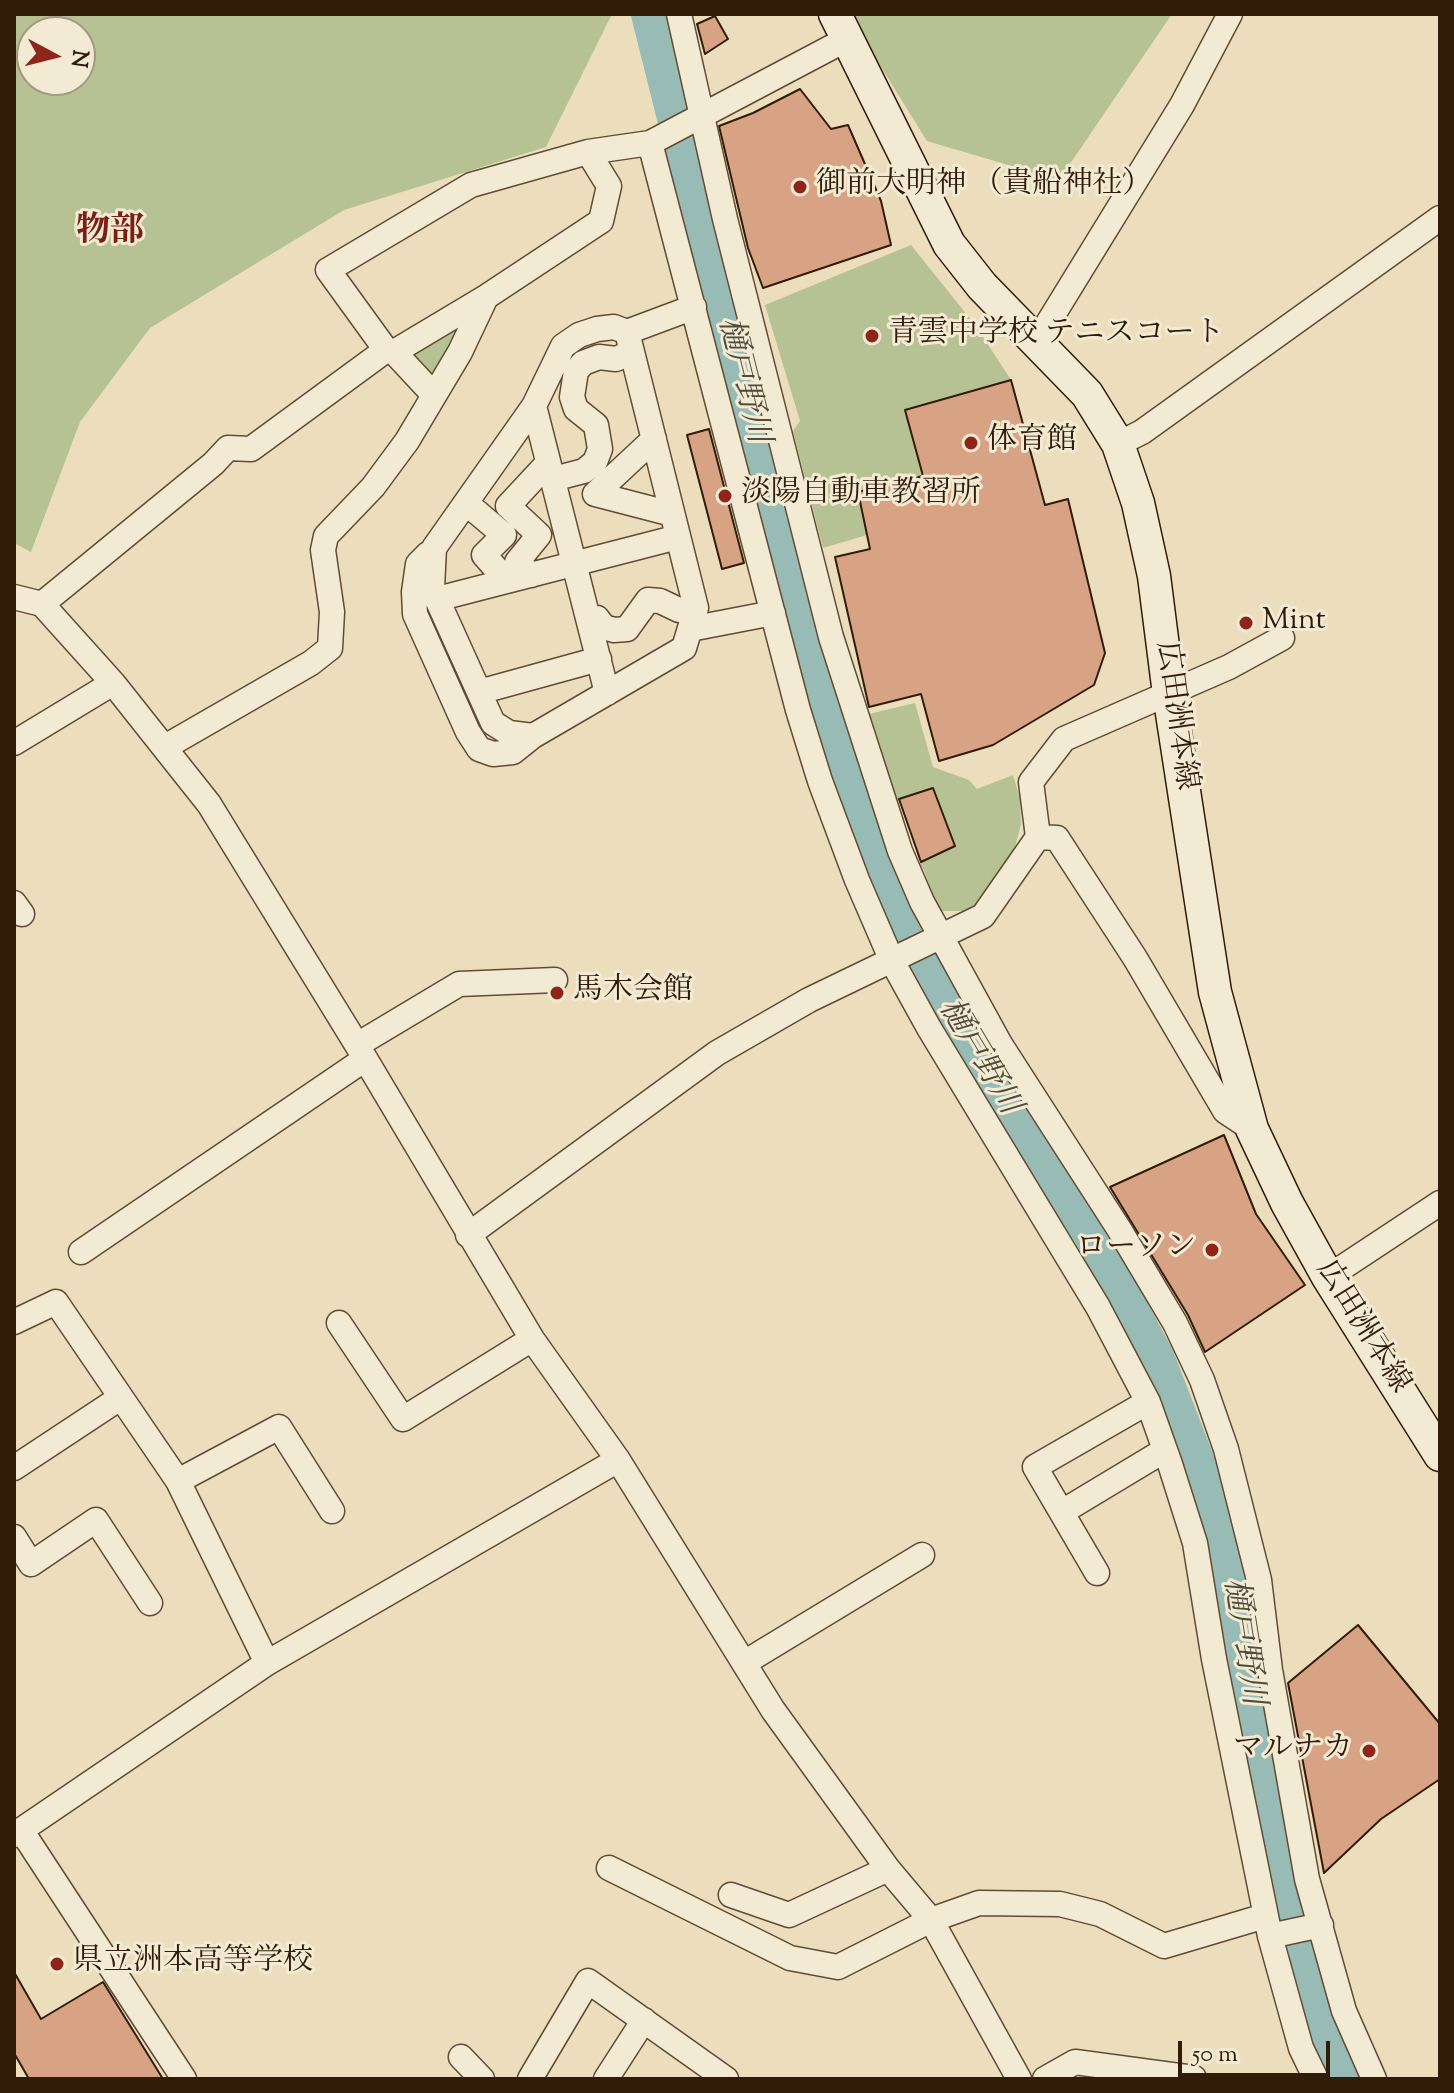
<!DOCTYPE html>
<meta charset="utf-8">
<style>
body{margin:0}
#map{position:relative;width:1454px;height:2093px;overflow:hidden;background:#ecdebd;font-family:"Sorts Mill Goudy",serif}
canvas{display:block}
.frame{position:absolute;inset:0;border:16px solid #311c08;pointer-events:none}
.north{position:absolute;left:16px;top:16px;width:80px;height:80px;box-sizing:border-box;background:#f3ead4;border:2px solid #a59882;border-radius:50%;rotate:97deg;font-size:22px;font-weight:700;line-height:32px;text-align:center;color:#311c08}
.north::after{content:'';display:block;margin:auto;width:28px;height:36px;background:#8f2418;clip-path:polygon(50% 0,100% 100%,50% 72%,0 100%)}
.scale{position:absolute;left:1178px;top:2041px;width:152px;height:36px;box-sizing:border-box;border:4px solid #311c08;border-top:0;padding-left:10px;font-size:24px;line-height:28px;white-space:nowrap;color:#311c08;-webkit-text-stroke:6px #f3ead4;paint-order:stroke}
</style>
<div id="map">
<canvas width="1454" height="2093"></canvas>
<div class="frame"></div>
<div class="north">N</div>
<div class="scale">50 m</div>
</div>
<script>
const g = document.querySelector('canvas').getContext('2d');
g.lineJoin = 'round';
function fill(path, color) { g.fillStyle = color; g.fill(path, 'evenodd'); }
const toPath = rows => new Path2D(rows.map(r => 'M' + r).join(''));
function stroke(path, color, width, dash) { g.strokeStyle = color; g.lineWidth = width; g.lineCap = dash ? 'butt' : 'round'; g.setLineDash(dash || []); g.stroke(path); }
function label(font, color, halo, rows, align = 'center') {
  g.font = font + ' "Sorts Mill Goudy","Noto Serif JP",serif'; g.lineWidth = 6; g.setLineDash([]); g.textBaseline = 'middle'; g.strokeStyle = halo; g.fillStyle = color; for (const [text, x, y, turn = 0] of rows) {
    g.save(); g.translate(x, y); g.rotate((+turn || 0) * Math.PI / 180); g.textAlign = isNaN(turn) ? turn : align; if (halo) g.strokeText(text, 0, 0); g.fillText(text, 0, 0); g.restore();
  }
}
fill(toPath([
 [14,14,612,14,546,147,344,210,150,328,80,422,31,552,14,543],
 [80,32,80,80,32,80,32,32],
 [848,14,1172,14,1059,180,927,141],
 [911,245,976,326,1011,380,905,410,923,476,858,492,867,535,823,548,793,431,800,421,765,305],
 [472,313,431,381,407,353],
 [915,703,933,767,969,780,977,789,1013,775,1020,798,1021,824,1014,851,972,911,938,911,924,870,919,863,955,846,933,788,895,801,869,714]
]), '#b6c293');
stroke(toPath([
 [649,14,794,592,853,793,936,988,981,1070,1091,1234,1157,1359,1197,1462,1229,1564,1272,1842,1301,1969,1344,2079]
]), '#99bbb6', 36);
const building = toPath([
 [715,16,728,39,705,54,697,24,715,16],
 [800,89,831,129,848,125,881,201,891,245,763,288,748,248,719,126,753,113,800,89],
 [1011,380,1045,505,1068,499,1105,653,1094,685,993,745,939,761,921,694,869,707,835,557,870,549,858,492,923,476,905,410,1011,380],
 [709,429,744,563,722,569,687,435,709,429],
 [933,788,955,846,921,862,899,799,933,788],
 [1224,1135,1256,1214,1305,1285,1205,1352,1188,1315,1110,1187,1224,1135],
 [1358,1625,1440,1724,1440,1779,1381,1819,1324,1873,1288,1683,1358,1625],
 [14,1972,41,2019,103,1982,163,2079,29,2079,14,2053,14,1972]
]);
fill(building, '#d8a384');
stroke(building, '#311c08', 2);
const minor = toPath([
 [679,14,725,219,831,637,900,851,922,902,1000,1044,1119,1229,1175,1323,1202,1380,1226,1449,1259,1580,1270,1670,1307,1879,1344,2011,1374,2079],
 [650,143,798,710,820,781,857,880,892,961,929,1028,1098,1307,1148,1402,1170,1464,1195,1543,1214,1659,1270,1936,1301,2048,1316,2079],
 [627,332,696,608,684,648,533,736,509,733,493,723,432,588,434,548,534,406,563,346,579,335,597,329,614,327,627,332,694,307],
 [1037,341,1182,105,1230,14],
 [386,350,328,270,471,185,588,152,650,143,847,39],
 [394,352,434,395],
 [534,406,607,693],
 [654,439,595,494,672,514],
 [1118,444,1142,432,1440,218],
 [553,479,584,471,595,462,600,449,596,425,576,409,572,397,576,371,583,363,599,357,616,359,632,352],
 [466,503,504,535,484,555,507,581],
 [428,554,418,564,414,592,415,614,468,732,479,749,493,754,513,752,533,736],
 [531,575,517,562,539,535,508,506,548,463],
 [14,597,42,604,113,683,209,804,357,1045,532,1339,618,1460,773,1710,888,1869,931,1920,1019,2079],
 [437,599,678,537],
 [42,604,213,464,228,448,251,449,386,350,394,352,486,297],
 [588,618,597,618,604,627,614,630,627,629,648,600,660,601,679,610,696,608],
 [690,629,773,613],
 [479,692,599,659],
 [14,743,113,683],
 [165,747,311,663,330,648,332,612,323,550,326,536,373,487,407,441,460,352,486,297,601,221,609,186,588,152],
 [1038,837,1057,838,1135,958,1225,1111,1252,1129],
 [14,903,22,914],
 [357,1045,459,984,555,980],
 [468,1235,717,1053,809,1000,983,916,1038,837,1031,782,1064,739,1229,667,1282,638],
 [81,1252,365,1059],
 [1328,1277,1440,1203],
 [14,1322,56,1302,178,1481,267,1663],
 [339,1323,403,1419,532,1339],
 [14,1468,120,1398],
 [178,1481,279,1427,332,1511],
 [1062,1512,1165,1450],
 [14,1537,31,1564,96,1520,150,1603],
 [1097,1573,1035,1467,1148,1402],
 [744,1663,922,1555],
 [21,1830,184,2079],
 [14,1835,267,1663,618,1460],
 [609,1868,790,1958,838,1967,931,1920,979,1903,1060,1904,1100,1914,1164,1946,1265,1916],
 [731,1895,789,1915,888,1869],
 [1270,1936,1321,1925],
 [461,2057,482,2079],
 [530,2079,588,1981,726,2079],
 [606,2079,644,2020],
 [1045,2079,1075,2062,1194,2078]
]);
const secondary = toPath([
 [835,14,949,244,982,286,1087,394,1118,444,1138,503,1154,576,1169,694,1215,992,1252,1129,1287,1203,1328,1277,1440,1455]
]);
stroke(minor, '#604c35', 27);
stroke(secondary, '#311c08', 35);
stroke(minor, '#f3ead4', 24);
stroke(secondary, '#f3ead4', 32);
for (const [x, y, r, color] of [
 [800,187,8,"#8f2418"],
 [872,336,8,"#8f2418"],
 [971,443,8,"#8f2418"],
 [725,496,8,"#8f2418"],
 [1246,623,8,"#8f2418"],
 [557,993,8,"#8f2418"],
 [1212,1250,8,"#8f2418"],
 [1369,1751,8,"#8f2418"],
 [57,1964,8,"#8f2418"]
]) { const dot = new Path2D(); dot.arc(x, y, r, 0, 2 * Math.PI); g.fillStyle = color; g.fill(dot); stroke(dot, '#f3ead4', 3); }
label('30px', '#311c08', '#f3ead4', [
 ["御前大明神 （貴船神社）",816,187],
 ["青雲中学校 テニスコート",888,336],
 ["体育館",987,443],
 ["淡陽自動車教習所",741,496],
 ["Mint",1262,623],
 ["馬木会館",573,993],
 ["ローソン",1196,1250,"right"],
 ["マルナカ",1353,1751,"right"],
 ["県立洲本高等学校",73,1964]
], 'left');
label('30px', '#311c08', '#f3ead4', [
 ["広田洲本線",1174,716,82],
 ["広田洲本線",1361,1328,58]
]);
label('italic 32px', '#504c3c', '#f3ead4', [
 ["樋戸野川",741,381,76],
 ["樋戸野川",977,1058,59],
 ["樋戸野川",1241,1642,81]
]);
label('bold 34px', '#7a1f14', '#f3ead4', [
 ["物部",110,234]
]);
</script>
